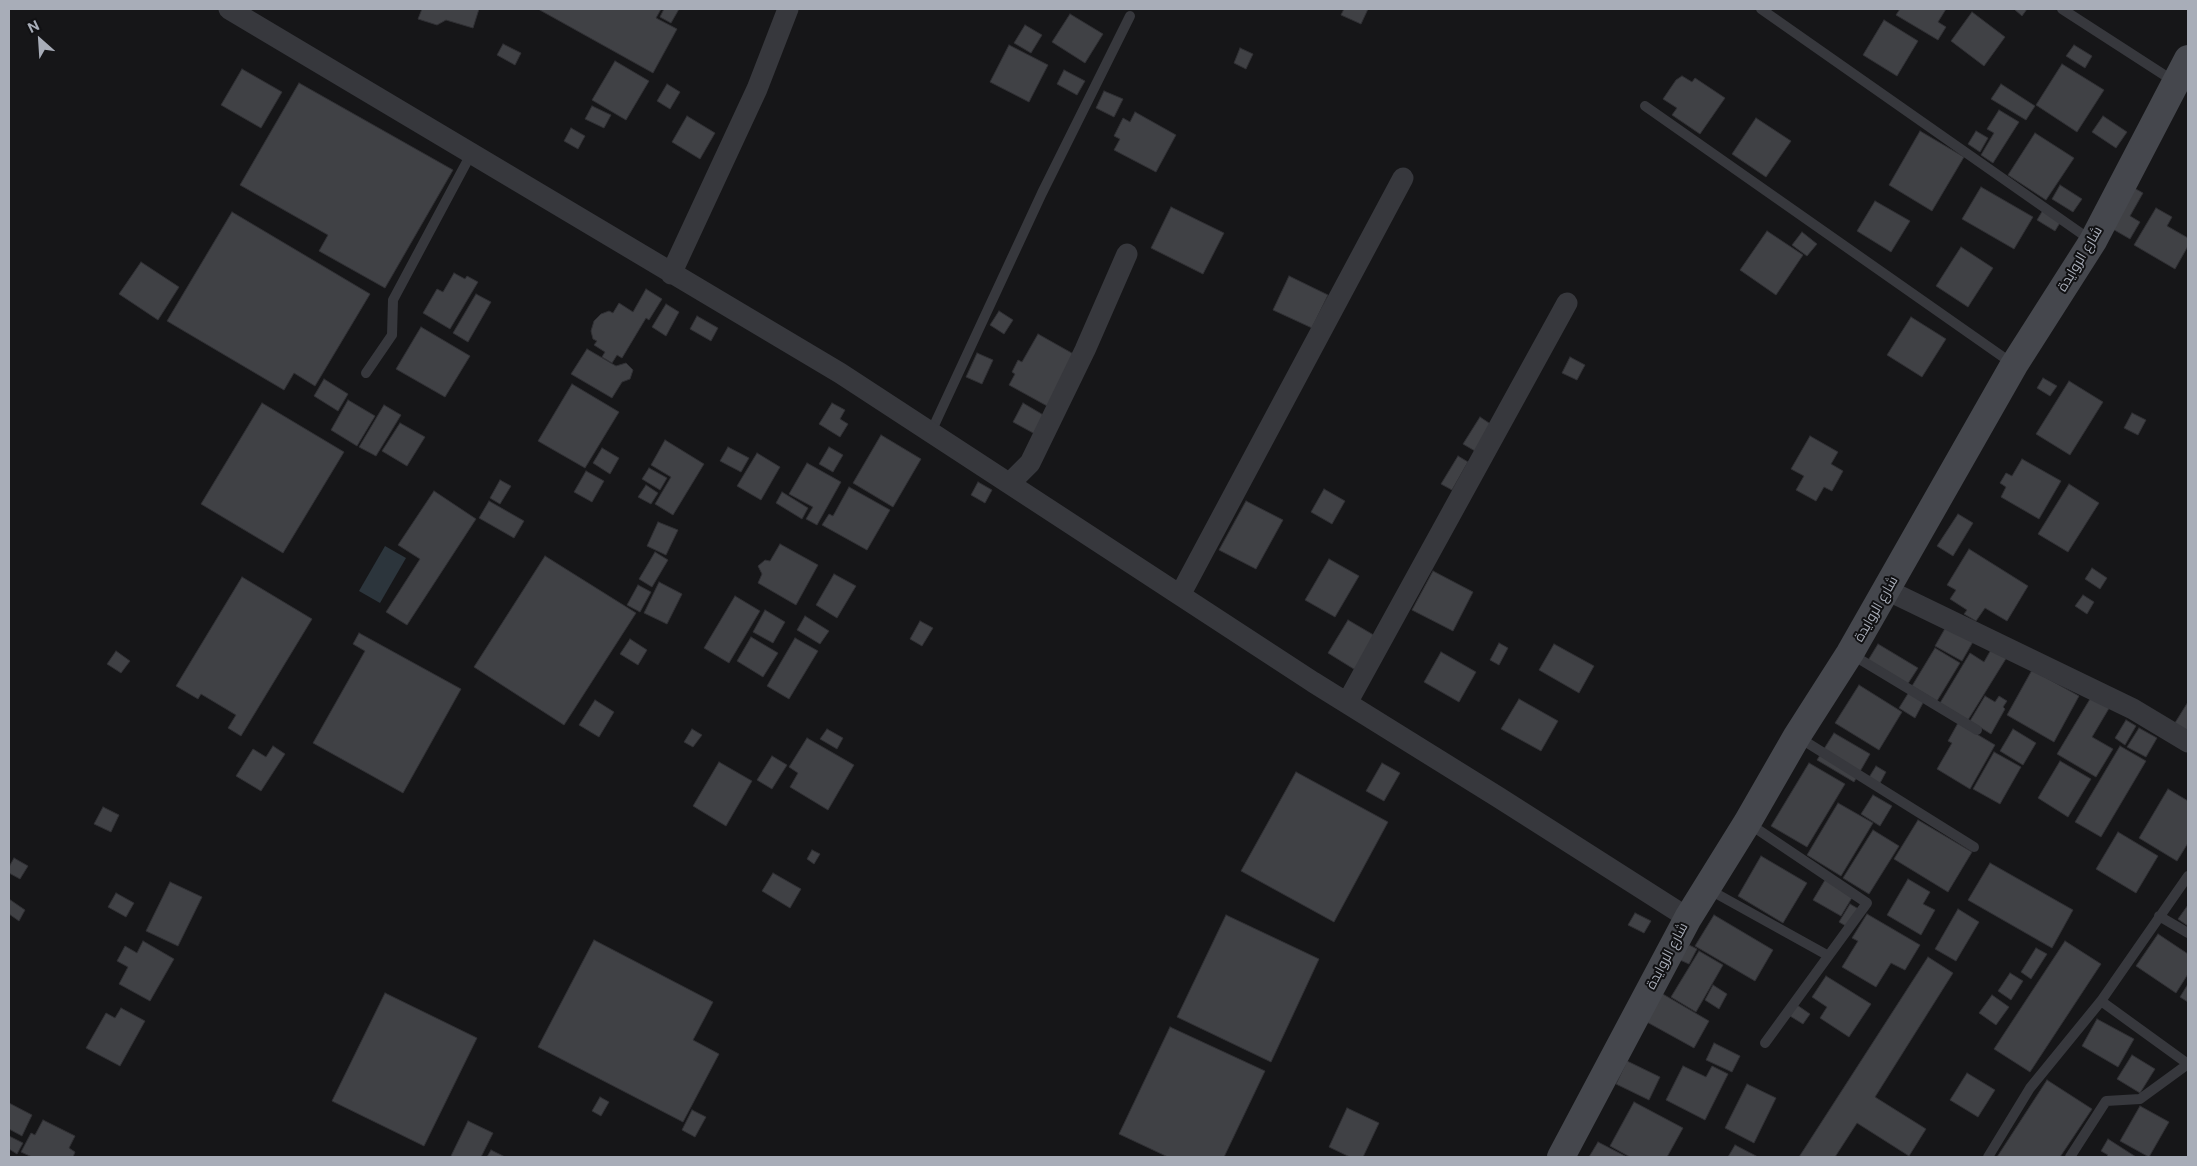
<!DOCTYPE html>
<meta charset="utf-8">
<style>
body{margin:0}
#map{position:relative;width:2197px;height:1166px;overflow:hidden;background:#161618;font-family:"Public Sans",sans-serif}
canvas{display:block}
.frame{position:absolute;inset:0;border:10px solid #a8adb8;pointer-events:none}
.north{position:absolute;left:15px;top:15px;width:50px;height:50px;-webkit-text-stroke:4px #111113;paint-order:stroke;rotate:334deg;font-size:14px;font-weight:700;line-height:20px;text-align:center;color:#a8adb8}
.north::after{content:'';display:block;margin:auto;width:18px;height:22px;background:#a8adb8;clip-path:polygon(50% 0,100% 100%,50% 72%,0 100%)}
</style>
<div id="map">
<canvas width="2197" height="1166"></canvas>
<div class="frame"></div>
<div class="north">N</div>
</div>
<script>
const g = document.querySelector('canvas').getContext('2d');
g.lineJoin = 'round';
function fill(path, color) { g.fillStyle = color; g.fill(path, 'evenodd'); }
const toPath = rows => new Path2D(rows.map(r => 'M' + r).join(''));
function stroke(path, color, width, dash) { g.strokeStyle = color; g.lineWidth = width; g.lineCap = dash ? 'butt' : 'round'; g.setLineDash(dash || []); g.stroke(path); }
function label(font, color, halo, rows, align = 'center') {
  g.font = font + ' "Public Sans",Cairo,sans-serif'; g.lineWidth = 4; g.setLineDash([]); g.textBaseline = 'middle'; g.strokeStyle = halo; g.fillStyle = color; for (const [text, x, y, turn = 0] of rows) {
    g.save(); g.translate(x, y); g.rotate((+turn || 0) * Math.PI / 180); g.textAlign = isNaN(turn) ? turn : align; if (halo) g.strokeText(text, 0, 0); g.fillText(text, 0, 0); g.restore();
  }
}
fill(toPath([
 [385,546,406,558,380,603,359,591]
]), '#2c353c');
const building = toPath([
 [422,9,479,9,473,28,446,20,437,25,418,19,422,9],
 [538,9,661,9,656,18,677,29,653,73,538,9],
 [664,9,679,9,671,23,660,17,664,9],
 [1344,9,1368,9,1361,24,1341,15,1344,9],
 [1900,9,1946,9,1938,22,1946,27,1938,40,1896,15,1900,9],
 [2014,9,2027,9,2022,16,2014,9],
 [1972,12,2005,37,1984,66,1951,41,1972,12],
 [1070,14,1103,34,1085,63,1052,42,1070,14],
 [1884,20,1918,41,1897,76,1863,55,1884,20],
 [1025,25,1042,35,1031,53,1014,43,1025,25],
 [503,44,521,53,515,65,497,55,503,44],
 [1009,45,1048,65,1029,102,990,82,1009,45],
 [2074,45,2092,56,2085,68,2066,56,2074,45],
 [1240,48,1253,54,1246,69,1234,63,1240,48],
 [615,61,649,81,626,120,592,100,615,61],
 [2062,64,2104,90,2077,132,2036,105,2062,64],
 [242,69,282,92,261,128,221,105,242,69],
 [1064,70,1085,81,1077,95,1057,84,1064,70],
 [1682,76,1692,82,1695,78,1725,98,1700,134,1672,115,1677,108,1663,99,1676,80,1682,76],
 [299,83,453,170,385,288,319,251,328,235,240,185,299,83],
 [667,84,680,92,670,109,657,101,667,84],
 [2001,84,2035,106,2026,120,1991,99,2001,84],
 [1104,91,1123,99,1114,117,1096,108,1104,91],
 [592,106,611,115,604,128,585,119,592,106],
 [1999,110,2019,122,1993,163,1981,155,1994,133,1987,129,1999,110],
 [1135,112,1176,135,1156,172,1114,150,1120,139,1114,136,1123,118,1130,122,1135,112],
 [687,116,715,133,700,159,672,142,687,116],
 [2103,116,2127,132,2116,148,2092,132,2103,116],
 [1756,118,1791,141,1766,177,1732,154,1756,118],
 [571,128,585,136,578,149,564,141,571,128],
 [1920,131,1964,157,1932,211,1889,185,1920,131],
 [1976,131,1988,138,1980,152,1968,144,1976,131],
 [2035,133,2074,158,2046,200,2008,175,2035,133],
 [2060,185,2082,199,2073,212,2052,199,2060,185],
 [1981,187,2033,217,2014,249,1962,219,1981,187],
 [2134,188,2143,193,2130,216,2140,222,2130,239,2111,228,2134,188],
 [1875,201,1910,221,1891,252,1857,231,1875,201],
 [1171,207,1224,233,1203,274,1151,248,1171,207],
 [2156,208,2172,217,2167,226,2188,238,2188,246,2175,269,2134,245,2156,208],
 [2043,210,2061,221,2055,231,2037,220,2043,210],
 [232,212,370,294,315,386,294,373,284,390,167,321,232,212],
 [1767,231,1803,255,1776,295,1740,270,1767,231],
 [1802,232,1817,244,1807,256,1792,245,1802,232],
 [1961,247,1993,268,1968,307,1936,286,1961,247],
 [141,262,179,287,158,320,119,294,141,262],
 [454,273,465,279,467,276,478,282,450,329,423,313,437,289,443,292,454,273],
 [1289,276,1328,295,1312,328,1273,310,1289,276],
 [646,289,662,299,649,320,646,318,622,358,617,355,612,363,602,357,605,352,594,345,597,341,593,339,591,331,594,321,601,314,609,311,613,313,619,303,633,312,646,289],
 [476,294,491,302,468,342,453,333,476,294],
 [666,304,679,312,666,336,652,327,666,304],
 [999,311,1013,320,1004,334,990,325,999,311],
 [697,316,718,328,711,341,690,329,697,316],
 [1911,317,1946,339,1922,377,1887,355,1911,317],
 [421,327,470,356,445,397,396,369,421,327],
 [1038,334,1077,356,1049,407,1009,385,1015,374,1012,372,1018,360,1022,362,1038,334],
 [587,349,616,366,626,363,633,370,630,379,622,382,612,398,571,374,587,349],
 [977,353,993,360,982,384,966,377,977,353],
 [1570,357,1585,365,1577,380,1562,373,1570,357],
 [2043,378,2057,386,2050,396,2037,388,2043,378],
 [324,379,348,394,338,411,314,396,324,379],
 [2069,381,2103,402,2070,455,2036,434,2069,381],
 [572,384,619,412,585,468,538,441,572,384],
 [348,400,375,416,357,446,331,430,348,400],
 [262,403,344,452,283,553,201,504,262,403],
 [832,403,845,410,840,419,848,424,840,437,819,424,832,403],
 [1023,403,1045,416,1035,434,1013,422,1023,403],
 [384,405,401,415,376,456,359,447,384,405],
 [2132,413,2146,420,2138,435,2124,428,2132,413],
 [1480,417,1492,425,1475,451,1463,444,1480,417],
 [400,423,425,437,407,466,382,451,400,423],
 [881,435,921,459,893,507,853,483,881,435],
 [1810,436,1838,452,1831,464,1843,471,1832,491,1824,487,1816,501,1796,490,1804,476,1791,469,1810,436],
 [665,440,704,464,673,515,655,504,671,477,651,465,665,440],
 [728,447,749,458,741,472,720,461,728,447],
 [829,447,843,455,833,472,819,464,829,447],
 [602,448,619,458,610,474,593,463,602,448],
 [757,453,780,467,761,500,737,486,757,453],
 [1458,456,1468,462,1452,490,1441,484,1458,456],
 [2022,459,2061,481,2039,519,2001,497,2006,487,2000,483,2006,473,2012,476,2022,459],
 [807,463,841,482,817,525,806,519,813,507,789,494,807,463],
 [649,468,667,478,660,490,642,479,649,468],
 [586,471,604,481,592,502,574,492,586,471],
 [500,480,511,486,500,504,490,498,500,480],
 [978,482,992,490,985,503,971,495,978,482],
 [2069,484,2099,503,2068,552,2038,534,2069,484],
 [646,485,658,493,651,504,638,497,646,485],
 [849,487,890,510,867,550,822,525,829,514,833,516,849,487],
 [1324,489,1345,501,1332,524,1311,512,1324,489],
 [434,491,476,519,407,625,386,612,420,559,398,545,434,491],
 [782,492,808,508,802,519,776,503,782,492],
 [489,501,524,521,514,538,479,518,489,501],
 [1246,501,1283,520,1256,569,1219,550,1246,501],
 [1958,514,1973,523,1953,556,1937,546,1958,514],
 [658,522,678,530,666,555,647,546,658,522],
 [780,544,818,565,796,605,758,583,762,574,758,566,765,560,770,561,780,544],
 [1969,549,2028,586,2007,621,1985,608,1976,621,1964,614,1967,610,1950,599,1956,590,1947,585,1969,549],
 [655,552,668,560,652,587,639,579,655,552],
 [545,556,636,613,564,725,474,667,545,556],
 [1329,559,1359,576,1335,617,1305,600,1329,559],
 [2092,568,2107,578,2100,589,2085,579,2092,568],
 [1433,571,1473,592,1453,631,1412,610,1433,571],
 [834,574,856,586,837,618,816,605,834,574],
 [242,577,312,619,241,736,228,728,236,715,201,694,198,699,176,686,242,577],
 [659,582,682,594,667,624,644,613,659,582],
 [638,585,651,592,640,612,627,605,638,585],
 [2083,595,2094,602,2087,614,2075,606,2083,595],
 [735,596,760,611,729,663,704,648,735,596],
 [765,610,785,622,773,643,753,632,765,610],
 [805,616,829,631,820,644,797,630,805,616],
 [1348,620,1377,637,1357,671,1328,653,1348,620],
 [920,621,933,628,922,646,910,639,920,621],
 [1947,625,1974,640,1962,661,1935,646,1947,625],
 [359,633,461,689,403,793,313,743,365,651,353,644,359,633],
 [751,637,778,653,763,677,737,661,751,637],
 [795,638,818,651,789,699,767,686,795,638],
 [630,639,647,650,638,665,620,654,630,639],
 [1499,643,1508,648,1499,665,1490,660,1499,643],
 [1554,644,1594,666,1579,693,1539,670,1554,644],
 [1878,644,1918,668,1907,685,1867,662,1878,644],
 [1935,648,1960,663,1937,701,1912,686,1935,648],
 [1992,648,2007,657,1968,720,1940,703,1970,653,1984,662,1992,648],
 [116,651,130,661,121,673,107,664,116,651],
 [1441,652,1476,672,1459,702,1424,682,1441,652],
 [2032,670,2079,696,2054,742,2007,715,2032,670],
 [1859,685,1902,712,1879,750,1835,723,1859,685],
 [1909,692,1924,701,1915,718,1899,708,1909,692],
 [2093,694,2111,705,2092,737,2113,749,2096,777,2057,754,2093,694],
 [1985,696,1995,702,1999,696,2007,701,2003,707,2005,709,1991,734,1970,721,1985,696],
 [1519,699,1558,721,1541,751,1501,729,1519,699],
 [595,700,614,712,599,737,579,725,595,700],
 [2188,702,2188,736,2173,726,2188,702],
 [2126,720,2136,726,2125,745,2115,738,2126,720],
 [1958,723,1995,745,1970,789,1937,769,1952,743,1948,741,1958,723],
 [2139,728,2157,738,2146,757,2127,747,2139,728],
 [692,729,702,735,693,747,684,742,692,729],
 [827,729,843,738,837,749,820,739,827,729],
 [2013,729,2036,743,2023,765,2000,751,2013,729],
 [1834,733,1870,754,1854,782,1817,760,1834,733],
 [807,738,854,765,828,810,790,787,798,773,789,767,807,738],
 [273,746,285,754,261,791,236,776,253,749,266,757,273,746],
 [2120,746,2146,761,2101,837,2075,822,2120,746],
 [1994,752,2021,767,2000,804,1973,789,1994,752],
 [772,756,787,765,772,789,757,780,772,756],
 [2060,761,2091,779,2068,817,2038,798,2060,761],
 [719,762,752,781,726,826,693,806,719,762],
 [1382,763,1400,773,1384,801,1366,791,1382,763],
 [1809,763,1845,784,1807,847,1771,826,1809,763],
 [1876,766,1886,772,1879,785,1868,779,1876,766],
 [1296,772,1388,822,1334,922,1241,871,1296,772],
 [2168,789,2188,801,2188,843,2177,861,2139,838,2168,789],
 [1873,795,1892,806,1880,826,1861,814,1873,795],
 [1838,803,1873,823,1841,876,1807,855,1838,803],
 [103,807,119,815,111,832,94,824,103,807],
 [1918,820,1972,852,1948,892,1894,859,1918,820],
 [1873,830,1899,846,1869,894,1843,878,1873,830],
 [2118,832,2158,856,2136,893,2096,869,2118,832],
 [812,850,820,854,814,864,807,859,812,850],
 [1761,856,1807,883,1783,923,1738,896,1761,856],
 [14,858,28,866,20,879,9,873,9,867,14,858],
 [1990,863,2073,910,2052,948,1968,900,1990,863],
 [773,873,801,889,790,908,762,891,773,873],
 [1908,879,1930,892,1923,904,1935,910,1921,935,1887,915,1908,879],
 [1825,880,1853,896,1841,916,1813,900,1825,880],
 [170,882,202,897,178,946,146,931,170,882],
 [116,893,134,903,126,917,108,907,116,893],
 [9,899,25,910,19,921,9,914,9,899],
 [1850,904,1862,911,1851,929,1839,922,1850,904],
 [2188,905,2188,926,2178,919,2188,905],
 [1958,909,1979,922,1956,961,1935,949,1958,909],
 [1635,913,1651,921,1644,933,1628,925,1635,913],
 [1867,914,1920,945,1905,970,1891,963,1876,987,1842,967,1858,941,1852,938,1867,914],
 [1226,915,1319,959,1271,1062,1177,1017,1226,915],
 [1714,915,1773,950,1755,981,1695,946,1714,915],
 [2158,934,2188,954,2188,974,2176,993,2136,966,2158,934],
 [594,940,713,1002,693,1040,719,1054,683,1122,538,1047,594,940],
 [143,941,174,959,150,1001,119,984,128,967,117,961,125,946,137,953,143,941],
 [2065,941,2101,964,2030,1072,1994,1049,2065,941],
 [1689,945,1697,949,1689,964,1680,960,1689,945],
 [2036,948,2047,954,2031,979,2021,972,2036,948],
 [1699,951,1723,965,1696,1012,1671,997,1699,951],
 [1928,957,1953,973,1875,1097,1926,1129,1909,1156,1857,1123,1835,1157,1799,1157,1928,957],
 [2010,973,2023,981,2011,1000,1998,991,2010,973],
 [1826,976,1871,1004,1849,1037,1820,1018,1827,1007,1812,997,1826,976],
 [2188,984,2188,1002,2180,997,2188,984],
 [1713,985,1727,994,1719,1009,1705,1000,1713,985],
 [385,993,477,1038,424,1146,332,1101,385,993],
 [1661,993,1709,1021,1694,1048,1645,1021,1661,993],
 [1992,995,2009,1007,1996,1025,1979,1013,1992,995],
 [1797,1005,1810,1014,1803,1024,1790,1016,1797,1005],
 [121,1008,145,1021,120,1066,86,1048,106,1013,115,1018,121,1008],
 [2097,1019,2134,1039,2118,1067,2082,1046,2097,1019],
 [1170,1027,1265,1071,1224,1157,1168,1157,1119,1134,1170,1027],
 [1714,1043,1740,1056,1732,1072,1706,1060,1714,1043],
 [2132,1055,2155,1069,2140,1093,2117,1079,2132,1055],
 [1627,1061,1660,1077,1649,1100,1616,1084,1627,1061],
 [1683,1066,1706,1077,1712,1066,1728,1074,1705,1120,1666,1100,1683,1066],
 [1967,1073,1995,1090,1978,1117,1950,1100,1967,1073],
 [2047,1080,2092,1109,2060,1157,1997,1157,2047,1080],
 [1747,1084,1776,1098,1754,1143,1725,1128,1747,1084],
 [600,1097,609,1102,601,1116,592,1111,600,1097],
 [1634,1102,1683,1128,1667,1157,1630,1157,1610,1146,1634,1102],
 [9,1103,32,1115,22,1136,9,1129,9,1103],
 [2140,1106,2169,1122,2149,1157,2120,1141,2140,1106],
 [1347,1108,1379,1123,1363,1157,1350,1157,1329,1147,1347,1108],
 [692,1110,706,1117,695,1137,682,1130,692,1110],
 [43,1120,75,1136,69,1148,75,1152,73,1157,32,1157,21,1152,31,1133,35,1135,43,1120],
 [468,1121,493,1133,481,1157,453,1157,451,1156,468,1121],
 [9,1136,23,1143,17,1154,9,1149,9,1136],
 [2108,1139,2136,1157,2106,1157,2108,1155,2101,1151,2108,1139],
 [1598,1142,1627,1157,1589,1157,1598,1142],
 [1735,1145,1758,1157,1728,1157,1735,1145],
 [491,1150,505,1157,487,1157,491,1150]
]);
fill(building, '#404145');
stroke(building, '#303034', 1);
stroke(toPath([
 [1761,9,2092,241],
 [2062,9,2175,82],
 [1645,106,2013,364],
 [366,373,392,335,393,300,471,154],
 [931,432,1042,193,1130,16],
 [1851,654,1977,730],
 [1798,737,1974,847],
 [1748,823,1867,903,1765,1043],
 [1708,889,1827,955],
 [2159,916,2188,933],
 [2101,1001,2188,1064],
 [1988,1157,2030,1088,2101,1001,2188,876],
 [2070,1157,2106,1101,2140,1099,2188,1064]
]), '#37383d', 10);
stroke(toPath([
 [229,9,840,373,1313,682,1498,797,1688,918],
 [671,274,757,89,788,9],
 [1010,483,1030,463,1085,350,1127,254],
 [1887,590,2133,709,2188,742],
 [1180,595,1403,178],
 [1347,703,1567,303]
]), '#37383d', 21);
stroke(toPath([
 [1561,1157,1688,918,1747,823,1797,736,1850,653,2014,365,2093,241,2188,59]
]), '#45474d', 28);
label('14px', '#a8adb8', '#111113', [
 ["شارع الروايدة",2080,259,-59],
 ["شارع الروايدة",1876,609,-60],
 ["شارع الروايدة",1667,956,-62]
]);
</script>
